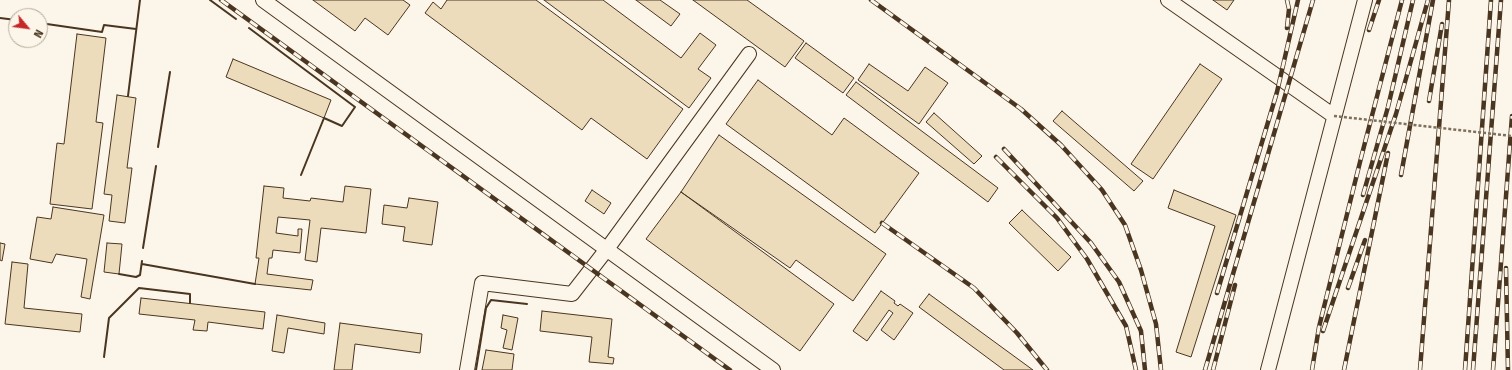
<!DOCTYPE html>
<style>
body{margin:0}
#map{position:relative;width:1512px;height:370px;overflow:hidden;background:#fbf6e9;font-family:"Fira Sans",sans-serif}
canvas{display:block}
.north{position:absolute;left:8px;top:8px;width:40px;height:40px;box-sizing:border-box;background:#fbf6e9;border:1px solid #b4a999;border-radius:50%;rotate:119deg;font-size:11px;font-weight:700;line-height:16px;text-align:center;color:#4a3520}
.north::after{content:'';display:block;margin:auto;width:14px;height:18px;background:#c62828;clip-path:polygon(50% 0,100% 100%,50% 72%,0 100%)}
</style>
<div id="map">
<canvas width="1512" height="370"></canvas>
<div class="north">N</div>
</div>
<script>
const g = document.querySelector('canvas').getContext('2d');
g.lineJoin = 'round';
function fill(path, color) { g.fillStyle = color; g.fill(path, 'evenodd'); }
const toPath = rows => new Path2D(rows.map(r => 'M' + r).join(''));
function stroke(path, color, width, dash) { g.strokeStyle = color; g.lineWidth = width; g.lineCap = dash ? 'butt' : 'round'; g.setLineDash(dash || []); g.stroke(path); }
const building = toPath([
 [313,0,403,0,410,5,388,35,365,18,355,31,313,0],
 [447,0,536,0,683,109,647,159,591,118,582,130,425,13,433,2,441,9,447,0],
 [544,0,603,0,681,58,700,33,716,45,698,69,711,78,689,108,544,0],
 [636,0,660,0,680,14,671,26,636,0],
 [693,0,747,0,804,41,785,67,693,0],
 [1213,0,1234,0,1227,10,1213,0],
 [77,34,106,38,96,122,103,123,92,209,50,204,57,143,64,144,77,34],
 [806,43,854,78,843,93,795,58,806,43],
 [233,59,331,100,324,118,226,77,233,59],
 [869,64,908,91,925,67,948,83,919,124,858,80,869,64],
 [1200,64,1222,79,1153,179,1131,164,1200,64],
 [758,80,832,135,844,118,919,173,875,233,726,124,758,80],
 [856,82,998,188,988,202,846,95,856,82],
 [117,95,136,98,127,168,132,168,125,223,109,221,112,195,104,194,117,95],
 [1062,111,1143,181,1134,191,1053,121,1062,111],
 [934,113,982,156,974,164,926,122,934,113],
 [719,135,886,254,853,301,796,260,790,268,681,192,719,135],
 [264,186,284,188,283,198,310,201,311,198,343,202,345,186,371,189,366,233,321,228,317,262,305,260,310,220,278,217,276,233,298,236,298,229,302,229,300,253,273,250,272,258,269,258,267,274,313,280,311,290,255,284,259,258,256,258,264,186],
 [592,190,611,203,604,214,585,201,592,190],
 [1174,190,1236,215,1191,357,1176,352,1215,226,1168,208,1174,190],
 [681,192,834,304,800,351,646,239,681,192],
 [409,198,438,202,432,245,403,241,405,227,382,224,384,205,407,208,409,198],
 [53,207,104,215,90,299,81,297,87,259,56,254,52,263,30,259,37,217,51,219,53,207],
 [1022,210,1071,257,1058,271,1009,223,1022,210],
 [0,243,5,244,2,261,0,260,0,243],
 [107,243,122,244,119,274,104,272,107,243],
 [12,262,28,264,24,308,82,314,80,332,5,324,12,262],
 [881,291,895,301,894,303,898,306,900,304,913,313,894,340,881,330,893,313,889,310,867,341,853,331,881,291],
 [929,294,1033,370,1004,370,919,307,929,294],
 [141,298,265,312,263,329,208,322,207,331,193,330,195,320,139,314,141,298],
 [542,311,612,319,608,357,614,358,613,364,589,362,592,337,540,331,542,311],
 [277,315,325,323,324,334,288,328,284,353,272,351,277,315],
 [503,315,518,318,512,350,503,348,507,330,501,328,503,315],
 [340,323,422,334,420,353,355,344,352,370,334,370,340,323],
 [486,350,514,354,512,370,482,370,486,350]
]);
fill(building, '#ecdcbc');
stroke(building, '#4a3520', 1);
const minor = toPath([
 [263,0,773,370],
 [1168,0,1334,116],
 [467,370,482,283,572,294,607,249,749,54],
 [1268,370,1365,0]
]);
stroke(minor, '#4a3520', 16);
stroke(minor, '#fbf6e9', 14);
const rail = toPath([
 [221,0,730,370],
 [871,0,1021,109,1061,145,1102,190,1125,225,1141,270,1156,324,1161,370],
 [1287,0,1289,9,1287,28],
 [1369,30,1379,0],
 [1429,101,1442,24],
 [1004,149,1091,243,1119,282,1141,331,1145,370],
 [996,157,1057,218,1087,259,1126,326,1136,370],
 [1401,175,1433,0],
 [1363,195,1388,107,1413,0],
 [882,223,974,288,1017,333,1047,370],
 [1506,268,1508,370],
 [1348,288,1365,240],
 [1217,293,1277,92,1298,0],
 [1323,331,1396,114,1428,0],
 [1205,370,1313,0],
 [1213,370,1235,285],
 [1312,370,1319,327,1361,158,1402,0],
 [1344,370,1388,153],
 [1420,370,1449,0],
 [1465,370,1491,0],
 [1473,370,1501,0],
 [1493,370,1512,116]
]);
stroke(rail, '#4a3520', 4.5);
stroke(rail, '#fbf6e9', 3, [9]);
stroke(toPath([
 [1334,116,1512,136]
]), '#7f6f5c', 2.5, [3, 2]);
stroke(toPath([
 [210,0,236,19],
 [0,18,16,20],
 [40,23,102,32,104,25,136,29],
 [249,28,355,107,342,126,324,118,301,175],
 [128,96,140,0],
 [158,147,170,72],
 [143,248,156,166],
 [142,264,255,284],
 [119,274,136,277,140,275,142,261],
 [104,357,109,318,139,288,190,294,190,303],
 [476,370,486,308,491,300,527,304]
]), '#4a3520', 2);
</script>
